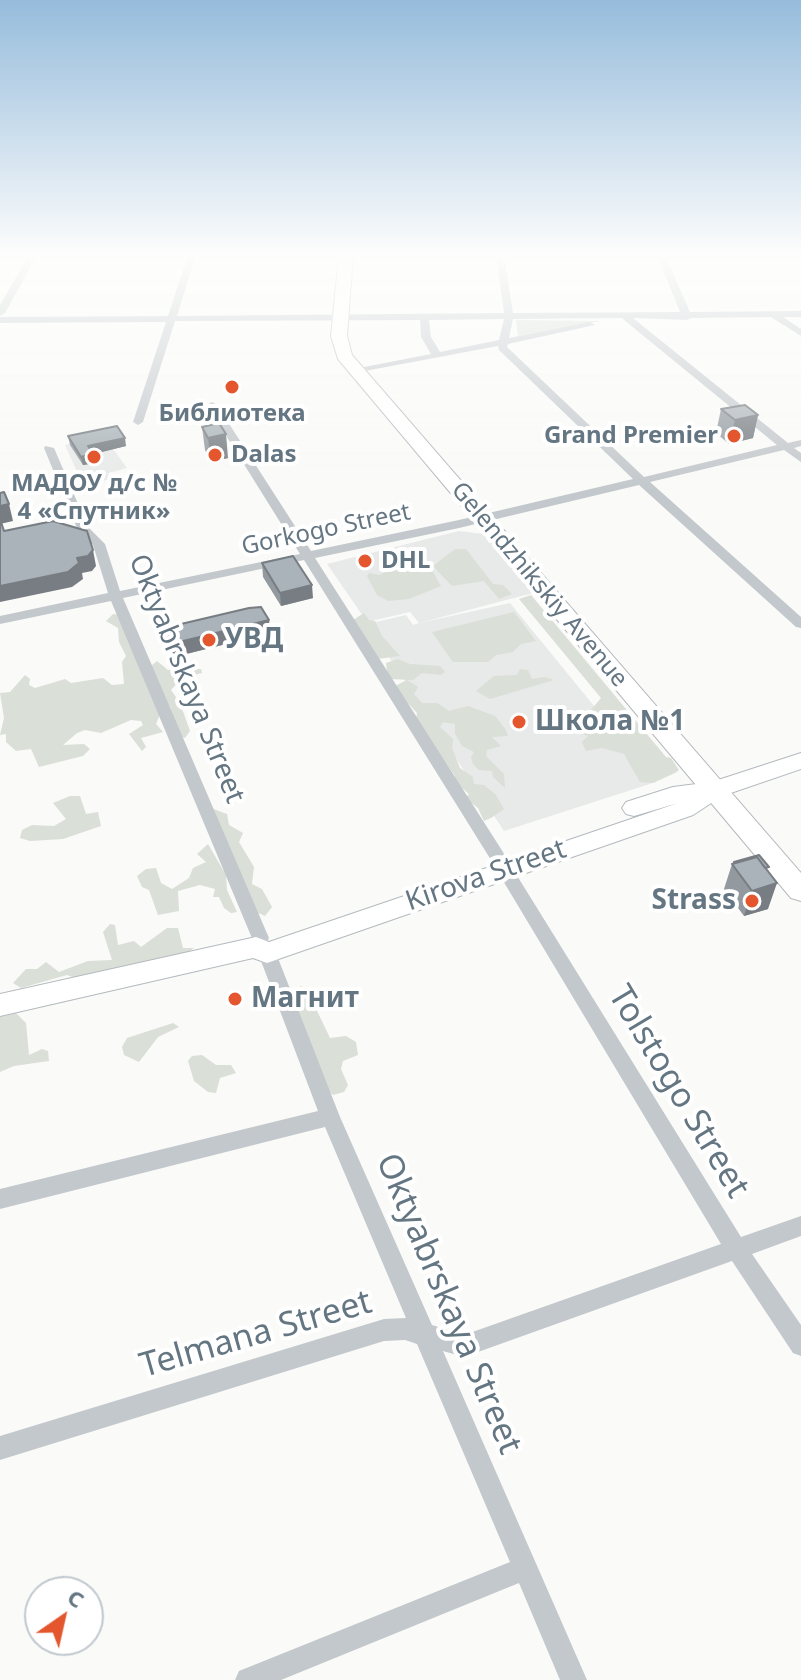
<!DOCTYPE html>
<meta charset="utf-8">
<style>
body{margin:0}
#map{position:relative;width:801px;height:1680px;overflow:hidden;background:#fafaf8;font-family:"Noto Sans",sans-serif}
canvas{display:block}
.north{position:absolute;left:24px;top:1576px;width:80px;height:80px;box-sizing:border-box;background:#fff;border:2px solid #c1c8cd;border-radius:50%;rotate:34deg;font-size:22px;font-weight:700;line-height:32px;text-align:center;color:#657683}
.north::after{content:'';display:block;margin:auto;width:28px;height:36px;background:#e4572e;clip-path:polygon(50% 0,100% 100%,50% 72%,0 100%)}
</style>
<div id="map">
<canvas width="801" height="1680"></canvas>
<div class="north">С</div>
</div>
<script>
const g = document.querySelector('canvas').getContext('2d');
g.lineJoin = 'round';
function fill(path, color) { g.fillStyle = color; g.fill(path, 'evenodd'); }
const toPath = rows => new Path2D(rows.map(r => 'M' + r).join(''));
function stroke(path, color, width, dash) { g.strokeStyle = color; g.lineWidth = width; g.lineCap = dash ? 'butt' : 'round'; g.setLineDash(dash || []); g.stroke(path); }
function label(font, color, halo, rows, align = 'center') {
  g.font = font + ' "Noto Sans",sans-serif'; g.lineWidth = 8; g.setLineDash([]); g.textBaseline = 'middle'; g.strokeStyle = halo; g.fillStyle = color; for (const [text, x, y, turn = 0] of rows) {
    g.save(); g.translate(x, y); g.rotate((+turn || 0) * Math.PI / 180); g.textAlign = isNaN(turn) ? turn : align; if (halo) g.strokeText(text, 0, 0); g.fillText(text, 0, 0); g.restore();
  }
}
fill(toPath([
 [104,436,127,468,108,473,111,479,83,485,65,445],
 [459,531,484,534,533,593,419,623,510,603,656,782,504,831,367,624,406,615,413,625,419,623,410,612,367,622,327,564]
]), '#e8e9e9');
fill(toPath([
 [516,320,601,321,518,336],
 [455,549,466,549,493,584,503,585,512,594,499,599,484,581,452,586,433,566],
 [404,564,411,572,419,566,430,567,441,586,409,599,388,601,377,595,367,576,369,573,379,575],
 [531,595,666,757,671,758,679,770,675,773,653,783,640,782,624,754,602,748,586,751,582,742,588,736,582,734,598,718,590,711,601,698,519,599],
 [514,612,536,641,521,644,513,652,496,655,488,662,453,662,432,632],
 [364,613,369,620,375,621,382,636,400,656,377,659,353,620],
 [113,614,120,615,151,666,157,661,168,670,201,669,202,673,182,678,171,690,180,703,190,731,185,738,180,736,169,713,171,708,165,702,156,724,163,732,141,738,146,747,142,751,129,734,143,725,141,721,131,720,101,733,85,730,77,733,63,745,84,744,90,749,83,756,39,767,31,749,16,751,6,742,6,734,0,735,4,718,0,693,10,692,25,675,30,679,29,685,35,688,65,679,71,683,103,678,112,685,124,684,122,662,126,656,119,642,118,628,106,621],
 [398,659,410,664,440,666,445,672,441,675,422,673,413,680,388,679,386,663],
 [520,669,528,670,532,679,545,677,554,680,490,699,476,691,494,676,517,675],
 [407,680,418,687,414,694,422,703,437,703,449,711,468,706,495,716,506,730,508,736,492,737,501,746,487,750,486,756,504,774,505,788,493,777,492,771,479,770,473,764,471,757,474,752,462,746,455,734,455,724,443,722,440,727,453,739,452,748,460,768,473,777,474,784,484,785,496,795,504,809,491,818,484,821,478,808,465,798,469,794,455,782,455,776,416,720,417,713,393,687],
 [70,796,80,796,86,814,98,812,101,826,63,839,30,841,20,838,22,830,32,825,54,826,66,819,53,803],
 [208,807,227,814,229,825,243,833,239,842,254,867,252,884,262,889,272,907,265,916,249,909],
 [208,844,226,875,227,890,237,912,231,913,224,908,219,897,213,897,215,889,200,885,178,891,179,911,158,915,149,890,142,887,137,876,146,869,156,868,161,883,172,889,189,878,193,868,206,862,197,854],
 [110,924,115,925,118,945,134,941,141,947,167,928,178,928,183,948,194,948,187,954,75,978,67,975,21,988,13,983,26,969,37,969,46,962,59,972,88,961,112,960,103,932],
 [301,986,308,992,330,1038,346,1036,356,1042,358,1055,343,1061,341,1069,348,1085,344,1092,333,1095,321,1084,291,993],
 [16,1013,26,1023,29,1055,42,1049,48,1051,49,1061,14,1066,0,1072,0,1017],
 [173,1023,179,1027,158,1037,139,1062,124,1055,122,1047,127,1038],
 [202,1055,216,1065,231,1065,236,1073,220,1078,216,1093,208,1092,194,1081,188,1061,192,1056]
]), '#dadfd7');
const secondary = toPath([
 [801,753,801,769,722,796,693,815,267,963,253,958,0,1016,0,994,256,937,269,942,678,803,634,816,626,814,622,808,626,802,673,787,712,782,801,753]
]);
const primary = toPath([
 [339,255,353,255,347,336,352,355,801,873,801,901,791,898,338,359,331,336,339,255]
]);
stroke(secondary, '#b3babf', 2);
stroke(primary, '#b5babe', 2);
fill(toPath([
 [29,255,37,255,5,313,0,316,0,305,29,255],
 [188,255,196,255,177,316,504,313,496,255,504,255,513,313,680,312,657,255,665,255,690,312,801,311,801,317,783,317,801,329,801,336,771,317,691,318,687,320,633,318,788,443,801,440,801,446,794,448,801,453,801,462,784,450,650,482,801,617,801,628,796,627,639,485,459,528,315,558,503,852,505,856,497,862,491,860,304,560,123,598,269,938,266,943,260,945,254,943,111,601,0,624,0,616,108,593,93,545,77,528,44,448,45,446,54,448,88,527,105,544,120,591,300,554,207,405,212,402,217,405,311,551,459,520,633,479,499,350,498,346,354,373,354,369,431,354,421,337,420,320,175,321,143,422,138,425,133,422,166,322,0,323,0,317,168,316,188,255],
 [622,318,624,320,777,445,644,477,507,347,508,344,595,325,590,322,509,338,513,319,622,318],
 [504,319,499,340,440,352,431,337,429,320,504,319],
 [505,864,511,866,741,1237,801,1216,801,1236,752,1254,801,1325,801,1356,793,1353,732,1261,464,1357,443,1351,587,1680,560,1680,519,1583,281,1680,235,1680,239,1671,510,1562,417,1344,405,1340,384,1341,0,1460,0,1436,384,1319,406,1318,325,1127,0,1209,0,1189,318,1111,258,953,261,948,267,946,273,948,276,953,340,1117,432,1325,464,1335,721,1244,499,874,497,870,499,866,505,864]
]), '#c3c8cc');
fill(secondary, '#fff');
fill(primary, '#fff');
fill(toPath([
 [721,409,758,415,753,438,729,444,716,433],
 [202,427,228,458,211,462,205,450],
 [68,436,126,446,93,454,95,463,83,465,70,445],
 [262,563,313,598,281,606,263,577],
 [269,620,270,633,174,657,167,641,164,628],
 [732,864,767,870,768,909,744,916,724,889]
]), '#929a9f');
fill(toPath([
 [758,415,753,438,729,444,735,420],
 [226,434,228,458,211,462,208,438],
 [125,438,126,446,90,455,88,446],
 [93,454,95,463,83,465,81,457],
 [9,504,13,521,0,524,0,506],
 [93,550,96,566,92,571,82,573,83,579,72,587,0,602,0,586,77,558],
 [312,585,313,598,281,606,280,593],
 [269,620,270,633,174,657,171,644],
 [777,883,768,909,744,916,752,891]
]), '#777d82');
const building = toPath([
 [745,405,758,415,735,420,721,409,745,405],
 [219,423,226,434,208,438,202,427,219,423],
 [117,426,125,438,88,446,93,454,81,457,68,436,117,426],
 [4,492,9,504,0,506,0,493,4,492],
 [0,519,4,531,53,521,87,531,93,550,88,556,77,558,79,563,68,572,0,586,0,519],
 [293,556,312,585,280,593,262,563,293,556],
 [261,607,269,620,171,644,164,628,249,608,261,607],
 [759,855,769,867,765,868,757,857,734,862,759,855],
 [757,857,777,883,752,891,732,864,757,857]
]);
fill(building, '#aab3b9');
stroke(building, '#777d82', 2);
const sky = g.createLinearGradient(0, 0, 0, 491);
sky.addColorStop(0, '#96bcdc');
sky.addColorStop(0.52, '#fdfdfc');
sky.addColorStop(1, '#fdfdfc00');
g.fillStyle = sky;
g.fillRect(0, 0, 801, 491);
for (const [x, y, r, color] of [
 [232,387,8,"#e4572e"],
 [734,436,8,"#e4572e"],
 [215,455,8,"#e4572e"],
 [94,457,8,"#e4572e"],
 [365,561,8,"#e4572e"],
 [209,640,8,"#e4572e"],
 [519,722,8,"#e4572e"],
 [752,901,8,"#e4572e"],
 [235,999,8,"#e4572e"]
]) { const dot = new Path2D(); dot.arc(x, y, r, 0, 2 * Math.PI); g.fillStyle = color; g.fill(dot); stroke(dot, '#fff', 3); }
label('bold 24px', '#657683', '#fff', [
 ["Библиотека",232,414],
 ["Grand Premier",718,436,"right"],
 ["Dalas",231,455,"left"],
 ["МАДОУ д/с №",94,484],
 ["4 «Спутник»",94,512],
 ["DHL",381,561,"left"]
]);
label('24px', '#657683', '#fff', [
 ["Gorkogo Street",326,530,-12],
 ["Gelendzhikskiy Avenue",539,585,50]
]);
label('bold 28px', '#657683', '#fff', [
 ["УВД",225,640],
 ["Школа №1",535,722],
 ["Strass",736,901,"right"],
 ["Магнит",251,999]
], 'left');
label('28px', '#657683', '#fff', [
 ["Oktyabrskaya Street",186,679,68],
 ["Kirova Street",486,876,-19]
]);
label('34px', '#657683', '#fff', [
 ["Tolstogo Street",678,1092,59],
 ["Oktyabrskaya Street",448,1304,67],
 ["Telmana Street",256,1335,-16]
]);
</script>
